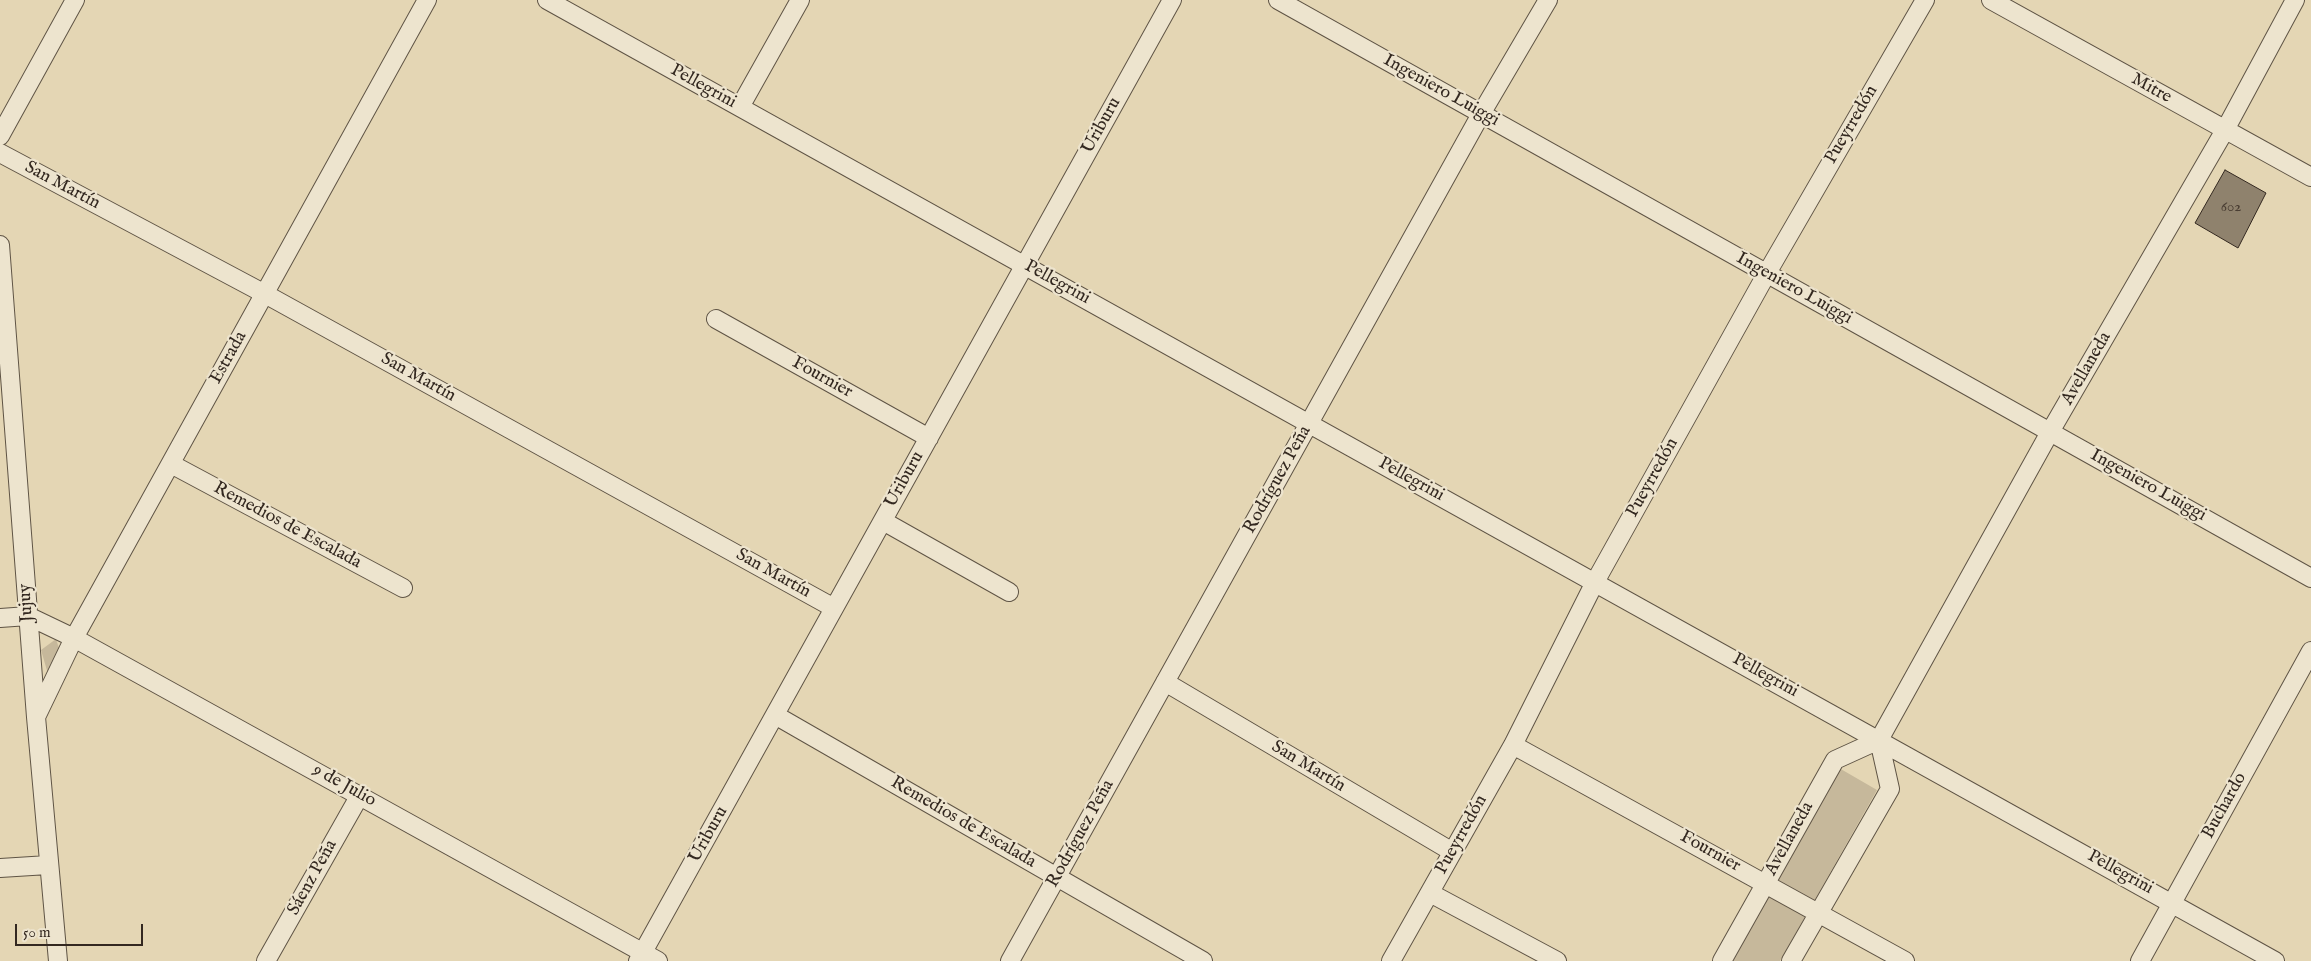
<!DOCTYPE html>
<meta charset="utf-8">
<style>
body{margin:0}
#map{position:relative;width:2311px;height:961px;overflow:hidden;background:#e4d6b4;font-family:"IM FELL English",serif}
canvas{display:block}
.scale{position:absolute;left:15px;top:924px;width:128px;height:22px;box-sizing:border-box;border:2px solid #332820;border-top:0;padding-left:6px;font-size:15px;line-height:18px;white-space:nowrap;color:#332820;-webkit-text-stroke:4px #ede4ce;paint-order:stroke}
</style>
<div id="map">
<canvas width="2311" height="961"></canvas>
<div class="scale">50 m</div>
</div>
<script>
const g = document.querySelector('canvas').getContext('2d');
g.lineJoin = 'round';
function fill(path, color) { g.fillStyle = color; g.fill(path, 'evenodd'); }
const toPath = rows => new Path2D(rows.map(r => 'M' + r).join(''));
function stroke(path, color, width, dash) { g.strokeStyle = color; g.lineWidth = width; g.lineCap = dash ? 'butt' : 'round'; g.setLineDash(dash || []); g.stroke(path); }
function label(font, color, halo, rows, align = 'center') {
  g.font = font + ' "IM FELL English",serif'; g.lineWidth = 4.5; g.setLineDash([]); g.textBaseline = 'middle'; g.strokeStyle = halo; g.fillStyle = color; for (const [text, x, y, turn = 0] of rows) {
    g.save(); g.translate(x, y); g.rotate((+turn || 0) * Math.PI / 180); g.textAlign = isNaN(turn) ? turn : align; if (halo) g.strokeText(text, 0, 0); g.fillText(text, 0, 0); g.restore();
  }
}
fill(toPath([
 [56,639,65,667,48,674,41,650],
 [1839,768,1877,790,1780,961,1732,961]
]), '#c6b89b');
const building = toPath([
 [2225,170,2266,193,2238,248,2195,223,2225,170]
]);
fill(building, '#8f826d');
stroke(building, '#332820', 1);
const minor = toPath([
 [547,0,2275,961],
 [1278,0,2311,578],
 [1991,0,2311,177],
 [740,107,800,0],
 [0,136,75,0],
 [0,153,265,294,834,608],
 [0,245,36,717,58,961],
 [716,319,929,438],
 [171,464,403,588],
 [883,521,1009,592],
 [0,618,28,616,74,638,658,961],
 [1165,682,1451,851],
 [775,715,1203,961],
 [36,717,74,638,427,0],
 [1513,745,1905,961],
 [0,868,48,865],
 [1430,893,1557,961],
 [266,961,360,795],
 [638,961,1172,0],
 [1010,961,1481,114,1548,0],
 [1391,961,1513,745,1595,582,1767,273,1925,0],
 [1722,961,1835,760,1879,740,2050,432,2225,130,2295,0],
 [1791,961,1890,789,1879,740],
 [2140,961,2311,651]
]);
stroke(minor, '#5f5445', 20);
stroke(minor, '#ede4ce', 18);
label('15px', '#4a3e33', null, [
 ["602",2231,208]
]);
label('18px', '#332820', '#ede4ce', [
 ["Pellegrini",703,87,29],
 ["Mitre",2151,89,29],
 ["Ingeniero Luiggi",1441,91,29],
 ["Pueyrredón",1852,125,-60],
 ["Uriburu",1102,126,-61],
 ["San Martín",62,186,28],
 ["Pellegrini",1057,283,29],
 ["Ingeniero Luiggi",1794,289,29],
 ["Estrada",229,358,-61],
 ["Avellaneda",2087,369,-60],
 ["San Martín",418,378,29],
 ["Fournier",822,378,29],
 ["Pueyrredón",1653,478,-61],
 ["Uriburu",905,480,-61],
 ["Rodríguez Peña",1278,480,-61],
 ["Pellegrini",1411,480,29],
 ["Ingeniero Luiggi",2148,486,29],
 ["Remedios de Escalada",287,526,28],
 ["San Martín",773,574,29],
 ["Jujuy",27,603,-94],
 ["Pellegrini",1765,676,29],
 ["San Martín",1308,767,31],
 ["9 de Julio",344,786,29],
 ["Buchardo",2225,806,-61],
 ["Remedios de Escalada",963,823,30],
 ["Rodríguez Peña",1081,834,-61],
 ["Uriburu",709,835,-61],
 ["Pueyrredón",1462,835,-61],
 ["Avellaneda",1790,839,-61],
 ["Fournier",1710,852,29],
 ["Pellegrini",2120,873,29],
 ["Sáenz Peña",313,878,-61]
]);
</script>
